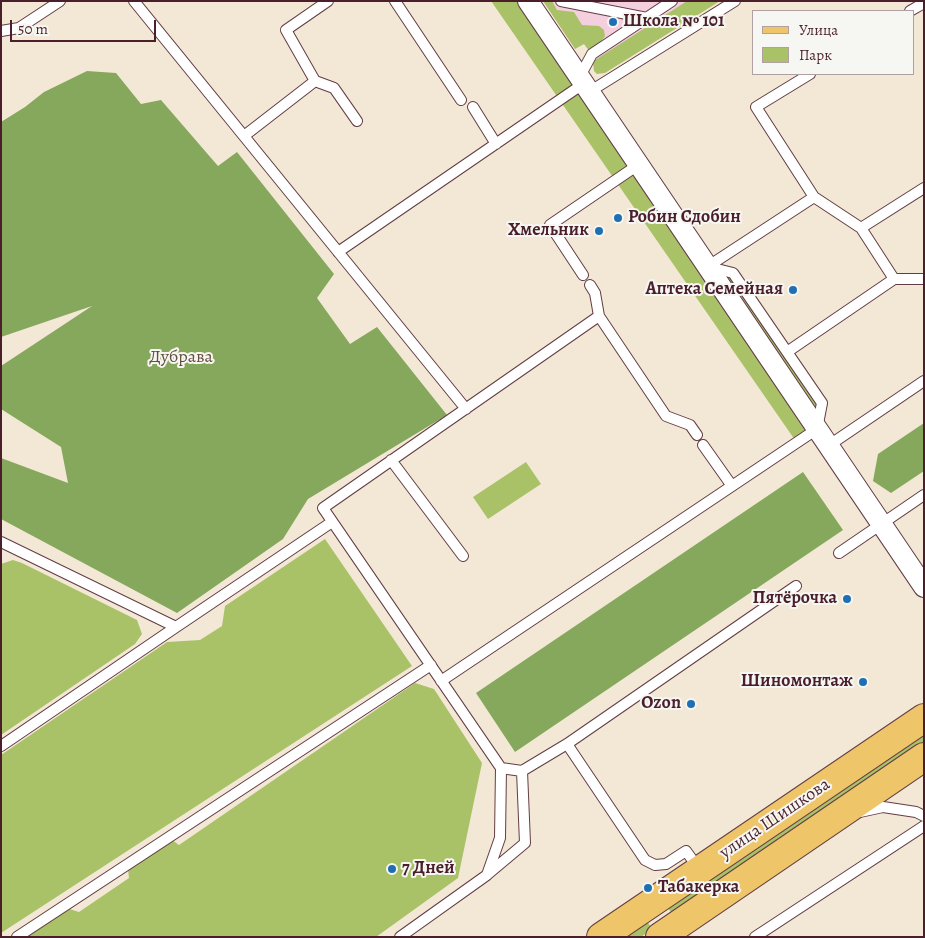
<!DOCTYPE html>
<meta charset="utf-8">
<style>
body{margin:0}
#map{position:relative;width:925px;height:938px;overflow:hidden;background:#f3e8d6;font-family:Alegreya,serif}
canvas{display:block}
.frame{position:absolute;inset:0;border:2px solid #4a1f2b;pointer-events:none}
.legend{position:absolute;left:752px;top:10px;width:162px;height:65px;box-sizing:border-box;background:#f6f6f2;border:1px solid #b1a0a2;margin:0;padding:6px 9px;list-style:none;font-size:15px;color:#4a1f2b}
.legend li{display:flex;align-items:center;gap:10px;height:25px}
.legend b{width:25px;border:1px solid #b1a0a2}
.scale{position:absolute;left:10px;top:20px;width:146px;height:22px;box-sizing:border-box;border:2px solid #4a1f2b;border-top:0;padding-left:6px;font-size:15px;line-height:18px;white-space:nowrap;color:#4a1f2b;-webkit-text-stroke:4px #f6f6f2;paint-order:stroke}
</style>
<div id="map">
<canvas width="925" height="938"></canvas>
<div class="frame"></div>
<ul class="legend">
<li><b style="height:6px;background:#eec569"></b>Улица</li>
<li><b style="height:14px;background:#a9c268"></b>Парк</li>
</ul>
<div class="scale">50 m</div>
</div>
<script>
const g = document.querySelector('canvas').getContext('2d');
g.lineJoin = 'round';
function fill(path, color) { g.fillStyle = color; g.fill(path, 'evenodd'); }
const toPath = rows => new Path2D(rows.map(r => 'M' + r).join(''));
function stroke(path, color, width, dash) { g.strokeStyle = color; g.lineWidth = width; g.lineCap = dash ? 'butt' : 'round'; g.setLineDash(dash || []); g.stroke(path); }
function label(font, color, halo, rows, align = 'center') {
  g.font = font + ' Alegreya,serif'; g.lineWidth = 4; g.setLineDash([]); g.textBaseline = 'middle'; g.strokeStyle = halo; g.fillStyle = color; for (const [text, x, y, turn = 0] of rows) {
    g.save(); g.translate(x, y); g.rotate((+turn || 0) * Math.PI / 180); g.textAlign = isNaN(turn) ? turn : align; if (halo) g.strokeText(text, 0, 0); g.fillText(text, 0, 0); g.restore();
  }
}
fill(toPath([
 [543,1,701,1,600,67,584,44,575,49]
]), '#f4cfdd');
fill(toPath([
 [491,1,528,1,707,267,733,273,822,403,817,429,797,443],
 [543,1,552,1,557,10,574,12,582,25,599,26,604,30,605,36,599,44,590,52,584,44,575,49],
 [687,1,720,1,605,73,597,74,594,71,593,63,595,60],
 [526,462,541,484,488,519,473,497],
 [325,539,412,666,1,933,1,755,167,642,200,640,222,626,225,606],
 [13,560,22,563,137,620,142,634,135,644,1,735,1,564],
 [415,683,434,689,482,763,458,878,376,937,23,937,60,906,79,912,129,878,127,860,165,835,179,845],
 [924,730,924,745,673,915,666,905],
 [646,919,652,929,641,937,619,937]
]), '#a9c268');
fill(toPath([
 [87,71,116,73,141,104,161,100,218,166,237,152,334,274,317,298,350,344,377,327,447,415,308,499,283,539,177,613,1,519,1,458,68,483,61,447,1,409,1,366,92,306,1,337,1,122,25,107,44,92],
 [924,423,924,471,891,493,873,481,878,454],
 [803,472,843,530,515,752,476,693]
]), '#86a85c');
const lane = toPath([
 [134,1,466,409],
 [395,1,461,100],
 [561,1,647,18],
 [910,11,924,3],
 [1,31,19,28,60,1],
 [579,78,592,54,672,1],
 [315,81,334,88,357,121],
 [589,92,735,1],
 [473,107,496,144],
 [244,136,315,81,286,30,328,1],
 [861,228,924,188],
 [338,252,583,84],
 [707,267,814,197,756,107,810,74],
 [583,275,550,225,638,165],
 [894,279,924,279],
 [590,285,595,293,599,316],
 [787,352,894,279,861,228,814,197],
 [703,445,732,486],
 [828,446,924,381],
 [391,460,463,556],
 [1,542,176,627],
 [839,553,924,495],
 [441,681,817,429,822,403,733,273,709,267],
 [567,744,645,860,655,865,666,864,686,851,699,869],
 [1,746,176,627,332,522],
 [522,771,567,744,796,586],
 [860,812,883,807,916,812,924,816],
 [488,874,525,843,522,771,501,768],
 [17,937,431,665],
 [400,937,487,875,500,838,501,768,323,508,599,316,666,416,690,425,697,435],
 [755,937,924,826]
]);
const street = toPath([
 [528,1,924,587]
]);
const primary = toPath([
 [601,937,924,718],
 [660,937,924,757]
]);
stroke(lane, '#633d45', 12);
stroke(street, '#633d45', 22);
stroke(primary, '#633d45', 30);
stroke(lane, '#fff', 10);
stroke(street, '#fff', 20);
stroke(primary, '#eec569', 28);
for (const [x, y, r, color] of [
 [613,22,5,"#1f6fb2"],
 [618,218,5,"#1f6fb2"],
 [599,231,5,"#1f6fb2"],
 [793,290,5,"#1f6fb2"],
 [847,599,5,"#1f6fb2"],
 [863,682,5,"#1f6fb2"],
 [691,704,5,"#1f6fb2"],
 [392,869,5,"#1f6fb2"],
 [648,888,5,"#1f6fb2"]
]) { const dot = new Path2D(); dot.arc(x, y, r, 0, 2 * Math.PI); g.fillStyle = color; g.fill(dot); stroke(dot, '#f6f6f2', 2); }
label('bold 18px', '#4a1f2b', '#f6f6f2', [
 ["Школа № 101",623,22,"left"],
 ["Робин Сдобин",628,218,"left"],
 ["Хмельник",589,231],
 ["Аптека Семейная",783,290],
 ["Пятёрочка",837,599],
 ["Шиномонтаж",853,682],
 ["Ozon",681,704],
 ["7 Дней",402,869,"left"],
 ["Табакерка",658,888,"left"]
], 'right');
label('18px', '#66503d', '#f6f6f2', [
 ["Дубрава",181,358]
]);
label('18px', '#4a1f2b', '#f6f6f2', [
 ["улица Шишкова",775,819,-34]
]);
</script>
